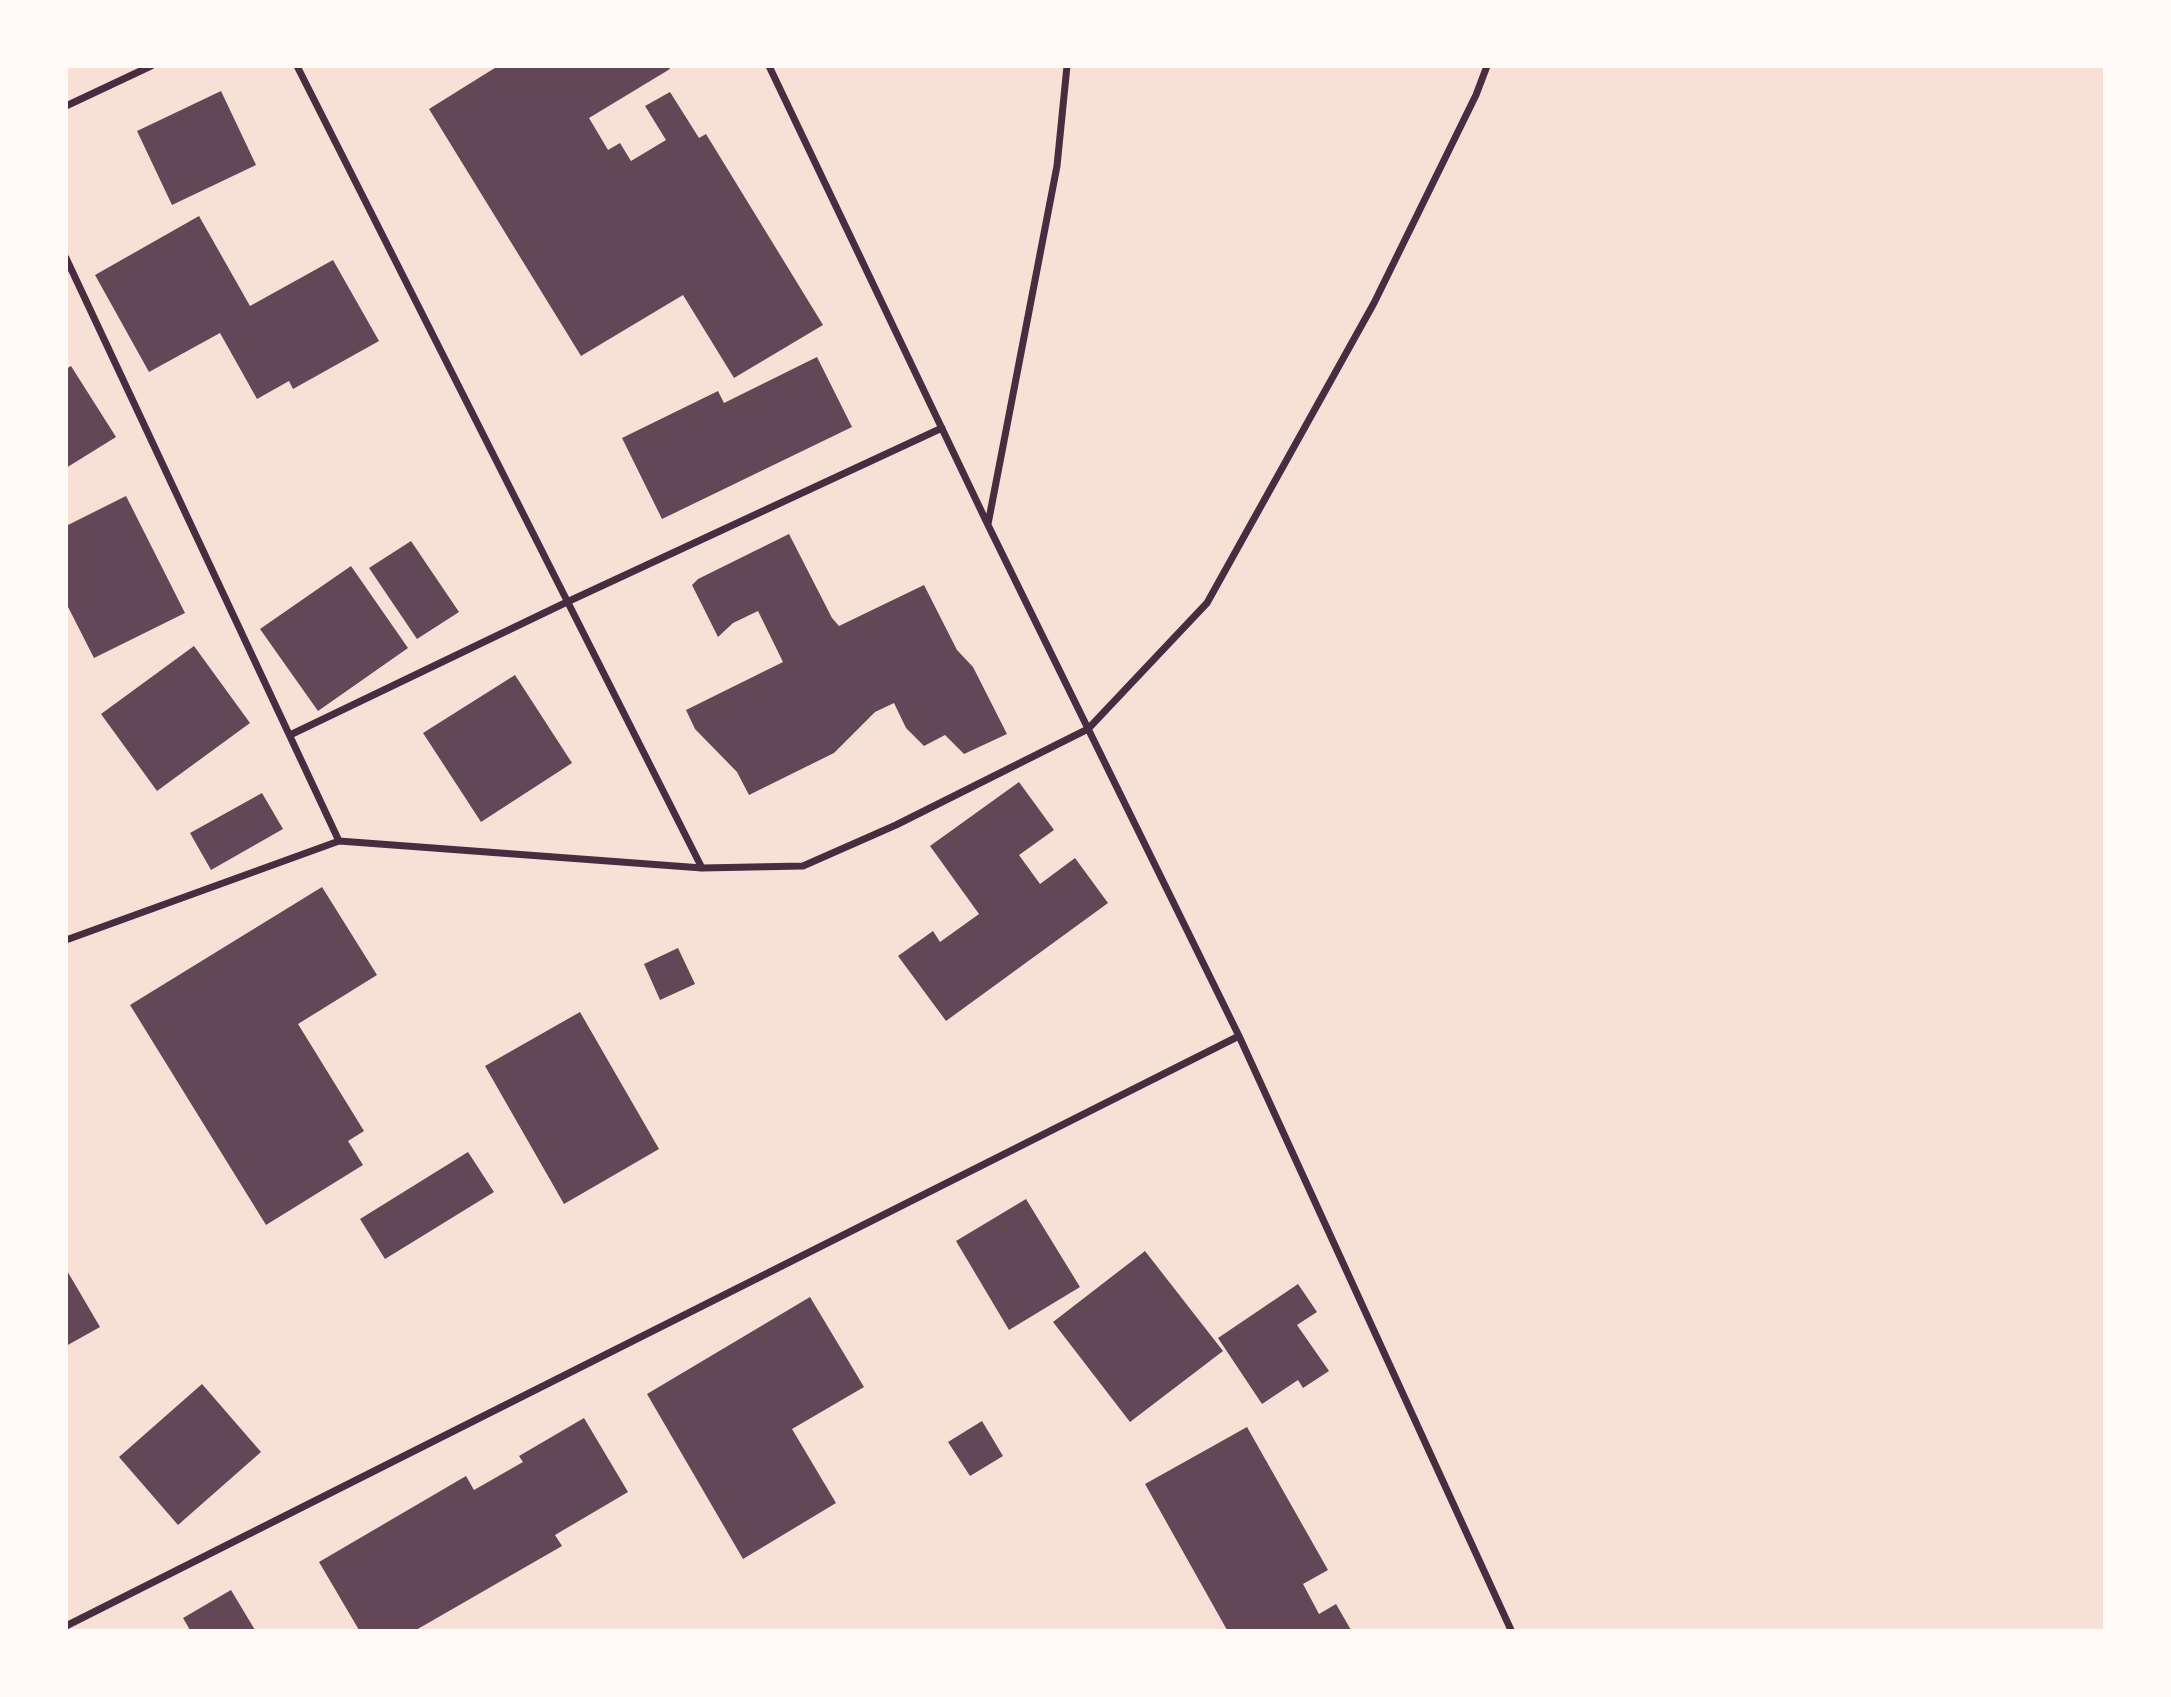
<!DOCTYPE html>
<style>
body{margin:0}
#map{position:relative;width:2171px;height:1697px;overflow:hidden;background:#f7e1d7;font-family:"Titillium Web",sans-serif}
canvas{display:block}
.frame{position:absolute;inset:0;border:68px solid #fffaf5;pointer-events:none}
</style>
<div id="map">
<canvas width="2171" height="1697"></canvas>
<div class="frame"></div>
</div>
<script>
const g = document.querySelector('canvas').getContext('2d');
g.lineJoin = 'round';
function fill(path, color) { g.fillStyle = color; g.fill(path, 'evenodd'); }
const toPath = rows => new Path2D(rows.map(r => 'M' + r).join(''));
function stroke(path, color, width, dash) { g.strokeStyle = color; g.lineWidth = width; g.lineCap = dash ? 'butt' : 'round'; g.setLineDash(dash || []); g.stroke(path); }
fill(toPath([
 [498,66,668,66,670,69,589,118,608,150,620,143,631,161,666,140,645,106,670,92,699,138,706,134,823,325,734,378,683,295,581,356,429,109],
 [221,91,256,165,172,205,137,131],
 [199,216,250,306,333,260,379,341,293,389,289,381,257,399,220,333,149,372,95,275],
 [817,357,852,427,662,519,622,438,718,391,724,403],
 [71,366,116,437,66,468,66,369],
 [126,496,185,613,94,658,66,603,66,526],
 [789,534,832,618,839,626,924,585,957,650,973,667,1007,734,964,754,945,735,924,746,906,728,894,703,875,712,834,753,749,795,737,772,695,729,686,710,783,662,758,611,733,623,718,637,692,585,698,579],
 [411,541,459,612,417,639,369,568],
 [351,566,408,648,318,711,260,629],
 [194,646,250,723,157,791,101,714],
 [515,675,572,763,481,822,423,733],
 [1019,782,1054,830,1019,855,1040,884,1075,858,1108,903,946,1021,898,956,933,931,940,942,979,914,930,846],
 [262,793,283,829,211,870,190,833],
 [322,887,377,975,298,1024,364,1131,348,1141,363,1165,266,1225,130,1005],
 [678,948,695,984,660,1000,644,964],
 [580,1012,659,1149,564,1204,485,1066],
 [468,1152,494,1192,385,1259,360,1219],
 [1026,1199,1080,1287,1009,1330,956,1241],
 [1145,1251,1223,1351,1130,1422,1053,1322],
 [66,1269,100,1327,66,1346],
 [1298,1284,1317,1312,1297,1325,1329,1371,1303,1388,1298,1380,1262,1404,1218,1338],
 [810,1297,864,1387,792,1429,836,1503,743,1559,647,1394],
 [202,1384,261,1452,178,1525,119,1457],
 [584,1418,628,1492,555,1535,562,1546,416,1630,359,1630,319,1562,466,1476,474,1490,523,1462,519,1456],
 [982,1421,1003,1456,970,1476,948,1442],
 [1247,1427,1328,1570,1303,1584,1319,1614,1336,1604,1351,1630,1227,1630,1145,1484],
 [231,1590,255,1630,190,1630,183,1618]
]), '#644757');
stroke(toPath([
 [297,66,702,868],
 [769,66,988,525,1239,1036,1511,1630],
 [66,106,151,66],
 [66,258,339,841],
 [988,524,1057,166,1067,66],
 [290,735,567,602,942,428],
 [66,940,339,841,702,868,803,866,896,825,1088,729,1207,603,1374,303,1476,95,1487,66],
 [66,1626,1239,1036]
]), '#4a2c40', 7);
</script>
